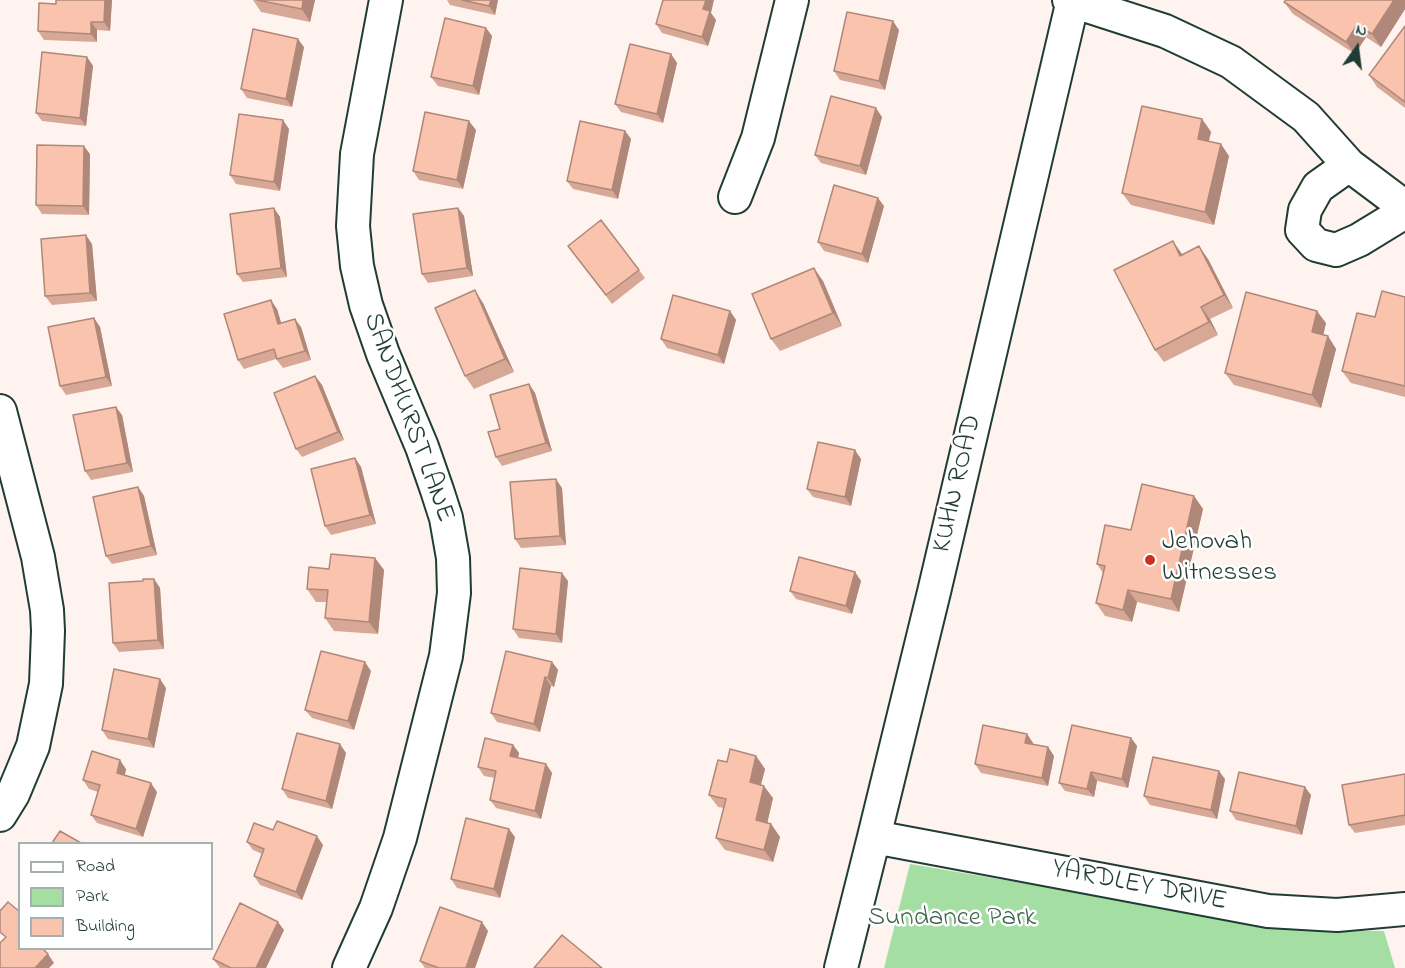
<!DOCTYPE html>
<style>
body{margin:0}
#map{position:relative;width:1405px;height:968px;overflow:hidden;background:#fef3ef;font-family:"Indie Flower",sans-serif}
canvas{display:block}
.legend{position:absolute;left:18px;top:842px;width:195px;height:108px;box-sizing:border-box;background:#fff;border:2px solid #a5b1ae;margin:0;padding:8px 10px;list-style:none;font-size:18px;color:#1f3d34}
.legend li{display:flex;align-items:center;gap:12px;height:30px}
.legend b{width:30px;border:2px solid #a5b1ae}
.north{position:absolute;left:1327px;top:18px;width:60px;height:60px;-webkit-text-stroke:4px #fff;paint-order:stroke;rotate:14deg;font-size:16px;font-weight:700;line-height:24px;text-align:center;color:#1f3d34}
.north::after{content:'';display:block;margin:auto;width:21px;height:27px;background:#1f3d34;clip-path:polygon(50% 0,100% 100%,50% 72%,0 100%)}
</style>
<div id="map">
<canvas width="1405" height="968"></canvas>
<ul class="legend">
<li><b style="height:8px;background:#fff"></b>Road</li>
<li><b style="height:16px;background:#a5dea2"></b>Park</li>
<li><b style="height:16px;background:#fac3ad"></b>Building</li>
</ul>
<div class="north">N</div>
</div>
<script>
const g = document.querySelector('canvas').getContext('2d');
g.lineJoin = 'round';
function fill(path, color) { g.fillStyle = color; g.fill(path, 'evenodd'); }
const toPath = rows => new Path2D(rows.map(r => 'M' + r).join(''));
function stroke(path, color, width, dash) { g.strokeStyle = color; g.lineWidth = width; g.lineCap = dash ? 'butt' : 'round'; g.setLineDash(dash || []); g.stroke(path); }
function label(font, color, halo, rows, align = 'center') {
  g.font = font + ' "Indie Flower",sans-serif'; g.lineWidth = 5; g.setLineDash([]); g.textBaseline = 'middle'; g.strokeStyle = halo; g.fillStyle = color; for (const [text, x, y, turn = 0] of rows) {
    g.save(); g.translate(x, y); g.rotate((+turn || 0) * Math.PI / 180); g.textAlign = isNaN(turn) ? turn : align; if (halo) g.strokeText(text, 0, 0); g.fillText(text, 0, 0); g.restore();
  }
}
fill(toPath([
 [910,864,1300,930,1384,931,1395,968,884,968]
]), '#a5dea2');
const minor = toPath([
 [1069,0,1165,31,1231,62,1306,117,1349,165,1405,207],
 [1349,165,1318,187,1305,210,1302,230,1316,245,1336,250,1359,240,1405,212],
 [735,197,758,138,792,0],
 [0,411,38,557,47,610,48,631,46,684,33,746,13,794,0,815],
 [874,837,1268,911,1337,915,1405,909],
 [349,968,376,908,400,838,446,656,454,593,453,558,446,518,437,490,422,447,383,354,366,305,357,266,353,226,357,154,386,0],
 [841,968,874,837,934,592,1073,0]
]);
stroke(minor, '#1f3d34', 36);
stroke(minor, '#fff', 32);
fill(toPath([
 [112,0,110,31,97,30,97,42,44,40,38,31,56,4],
 [253,0,315,0,310,22,261,12],
 [447,0,498,0,495,15,450,5],
 [1405,0,1405,9,1381,47,1366,37,1355,54,1293,14,1284,2],
 [711,13,716,20,708,46,662,33,656,24],
 [1405,26,1405,108,1377,87,1369,75],
 [486,28,492,36,479,95,438,86,431,77],
 [899,30,885,90,840,80,834,71],
 [304,47,292,107,247,98,241,89],
 [671,54,677,63,663,123,621,112,615,104],
 [87,57,93,66,86,126,42,121,36,113],
 [882,117,866,175,821,163,815,155],
 [1202,119,1211,132,1209,141,1229,156,1214,225,1131,205,1122,193],
 [289,129,280,191,236,184,230,175],
 [476,130,463,189,419,180,413,171],
 [625,131,631,139,618,199,573,189,567,181],
 [90,154,89,215,42,214,36,205],
 [884,206,868,263,824,251,818,242],
 [458,208,464,216,473,276,428,283,422,274],
 [274,209,280,217,287,277,243,282,237,274],
 [92,244,97,301,52,305,45,296],
 [568,246,639,270,645,278,612,304],
 [1182,255,1208,259,1233,308,1210,319,1218,335,1164,362,1155,350],
 [823,281,842,326,780,351,771,339],
 [1405,297,1405,397,1351,383,1342,371,1375,317],
 [483,303,514,372,474,389,465,376],
 [277,309,281,323,301,327,311,360,283,368,276,359,244,369,238,360],
 [730,311,736,320,724,364,667,348,661,339],
 [94,318,100,327,112,386,66,395,60,386],
 [1326,323,1323,335,1328,336,1336,349,1321,408,1234,385,1225,373],
 [315,376,322,385,344,440,302,457,296,449],
 [529,384,535,393,552,451,502,466,496,457,500,429],
 [122,415,133,472,91,480,85,471],
 [355,458,361,467,376,524,331,535,325,526],
 [861,459,851,506,813,497,807,489],
 [138,487,144,496,157,555,112,564,106,556],
 [562,488,566,545,521,548,515,539],
 [1194,496,1203,509,1179,612,1137,602,1132,622,1105,616,1096,603,1103,573,1097,564,1131,530],
 [375,558,384,570,378,634,334,631,325,618,327,602,316,602,307,589],
 [855,572,861,581,852,614,796,599,790,591],
 [154,579,160,588,164,649,119,652,113,643],
 [568,581,562,643,519,638,513,629],
 [552,662,558,670,554,687,551,686,540,732,497,722,491,713],
 [371,671,354,730,312,718,305,710],
 [166,688,154,748,108,739,102,730],
 [1027,734,1033,743,1033,744,1048,747,1054,756,1048,786,981,773,975,764],
 [1131,738,1137,746,1128,788,1097,781,1094,797,1065,791,1059,783],
 [513,745,519,753,518,758,546,764,552,773,541,819,496,808,490,800,495,778,484,776,478,767],
 [346,753,332,809,288,798,282,789],
 [756,756,765,769,761,785,773,798,767,823,771,824,780,837,773,862,725,850,716,838,724,808,718,807,709,795,727,762],
 [126,769,125,775,157,792,143,837,97,823,91,815,98,792,89,789,83,780],
 [1405,774,1405,825,1355,833,1349,825],
 [1225,779,1217,819,1150,805,1144,796],
 [1311,795,1302,835,1236,820,1230,811],
 [273,830,323,845,302,900,260,885,254,876,262,854,253,850,247,842],
 [515,837,500,898,457,888,451,879],
 [284,930,266,968,220,968,213,959],
 [488,931,475,968,425,968,420,961]
]), '#d7a895');
fill(toPath([
 [105,0,112,0,110,31,104,22],
 [303,0,315,0,310,22,302,9],
 [491,0,498,0,495,15,489,6],
 [706,0,714,0,711,13,716,20,708,46,702,37,703,9],
 [1394,0,1405,0,1405,9,1381,47,1372,34],
 [893,21,899,30,885,90,879,81],
 [91,22,97,30,97,42,91,34],
 [1357,25,1366,37,1355,54,1346,42],
 [486,28,492,36,479,95,473,86],
 [298,39,304,47,292,107,286,99],
 [671,54,677,63,663,123,657,114],
 [87,57,93,66,86,126,80,118],
 [876,108,882,117,866,175,860,166],
 [1202,119,1211,132,1206,151,1198,139],
 [283,120,289,129,280,191,274,182],
 [469,121,476,130,463,189,457,180],
 [625,131,631,139,618,199,612,190],
 [1221,144,1229,156,1214,225,1205,212],
 [84,146,90,154,89,215,83,206],
 [878,198,884,206,868,263,862,254],
 [274,208,280,217,287,277,281,268],
 [458,208,464,216,473,276,467,268],
 [86,235,92,244,97,301,90,293],
 [1173,241,1182,254,1189,268,1180,256],
 [1199,246,1208,259,1233,308,1224,295],
 [814,268,823,281,842,326,833,313],
 [475,290,483,303,514,372,505,359],
 [271,300,277,309,284,332,278,324],
 [1201,307,1210,319,1218,335,1209,322],
 [730,311,736,320,724,364,718,355],
 [1317,311,1326,323,1321,345,1312,332],
 [94,318,100,327,112,386,106,377],
 [295,319,301,327,311,360,305,351],
 [1328,336,1336,349,1321,408,1312,395],
 [315,376,322,385,344,440,338,432],
 [529,384,535,393,552,451,546,443],
 [116,407,122,415,133,472,127,463],
 [855,450,861,459,851,506,845,497],
 [355,458,361,467,376,524,370,515],
 [556,479,562,488,566,545,560,536],
 [138,487,144,496,157,555,151,546],
 [1194,496,1203,509,1179,612,1171,599],
 [375,558,384,570,378,634,369,622],
 [855,572,861,581,852,614,846,606],
 [562,573,568,581,562,643,556,634],
 [154,579,160,588,164,649,158,640],
 [1128,590,1137,602,1132,622,1123,610],
 [365,662,371,671,354,730,348,721],
 [552,662,558,670,554,687,548,678],
 [545,677,551,686,540,732,534,724],
 [160,679,166,688,154,748,148,739],
 [1027,734,1033,743,1032,751,1025,743],
 [1131,738,1137,746,1128,788,1122,779],
 [340,744,346,753,332,809,326,801],
 [513,745,519,753,516,765,510,756],
 [1048,747,1054,756,1048,786,1042,778],
 [756,756,765,769,758,795,750,782],
 [120,760,126,769,123,782,117,773],
 [546,764,552,773,541,819,535,811],
 [1219,771,1225,779,1217,819,1211,810],
 [1091,772,1097,781,1094,797,1087,789],
 [151,783,157,792,143,837,136,829],
 [764,786,773,798,765,833,756,820],
 [1305,787,1311,795,1302,835,1296,826],
 [771,824,780,837,773,862,764,850],
 [509,829,515,837,500,898,494,889],
 [317,836,323,845,302,900,296,892],
 [278,922,284,930,266,968,256,968],
 [482,922,488,931,475,968,466,968],
 [48,954,54,963,49,968,35,968]
]), '#af8879');
const building = toPath([
 [56,0,105,0,104,22,91,22,91,34,38,31,39,3,56,4,56,0],
 [257,0,303,0,302,9,257,0],
 [462,0,491,0,489,6,462,0],
 [663,0,706,0,703,9,710,11,702,37,656,24,663,0],
 [1286,0,1394,0,1372,34,1357,25,1346,42,1284,2,1286,0],
 [847,12,893,21,879,81,834,71,847,12],
 [445,18,486,28,473,86,431,77,445,18],
 [1405,26,1405,102,1369,75,1405,26],
 [253,29,298,39,286,99,241,89,253,29],
 [630,44,671,54,657,114,615,104,630,44],
 [42,52,87,57,80,118,36,113,42,52],
 [831,96,876,108,860,166,815,155,831,96],
 [1142,106,1202,119,1198,139,1221,144,1205,212,1122,193,1142,106],
 [425,112,469,121,457,180,413,171,425,112],
 [239,114,283,120,274,182,230,175,239,114],
 [580,121,625,131,612,190,567,181,580,121],
 [37,145,84,146,83,206,36,205,37,145],
 [834,185,878,198,862,254,818,242,834,185],
 [274,208,281,268,237,274,230,214,274,208],
 [458,208,467,268,422,274,413,214,458,208],
 [601,220,639,270,606,295,568,246,601,220],
 [86,235,90,293,45,296,41,239,86,235],
 [1173,241,1180,256,1199,246,1224,295,1201,307,1209,322,1155,350,1114,270,1173,241],
 [814,268,833,313,771,339,752,294,814,268],
 [475,290,505,359,465,376,435,308,475,290],
 [1382,291,1405,297,1405,386,1342,371,1357,313,1375,317,1382,291],
 [1246,292,1317,311,1312,332,1328,336,1312,395,1225,373,1246,292],
 [673,295,730,311,718,355,661,339,673,295],
 [271,300,278,324,295,319,305,351,277,359,274,349,238,360,224,314,271,300],
 [94,318,106,377,60,386,48,327,94,318],
 [315,376,338,432,296,449,274,393,315,376],
 [529,384,546,443,496,457,488,432,500,429,490,395,529,384],
 [116,407,127,463,85,471,73,415,116,407],
 [818,442,855,450,845,497,807,489,818,442],
 [355,458,370,515,325,526,311,469,355,458],
 [556,479,560,536,515,539,510,482,556,479],
 [1142,484,1194,496,1171,599,1128,590,1123,610,1096,603,1105,566,1097,564,1105,525,1131,530,1142,484],
 [138,487,151,546,106,556,93,497,138,487],
 [331,554,375,558,369,622,325,618,328,590,307,589,309,567,329,569,331,554],
 [799,557,855,572,846,606,790,591,799,557],
 [520,568,562,573,556,634,513,629,520,568],
 [143,579,154,579,158,640,113,643,109,583,143,581,143,579],
 [321,651,365,662,348,721,305,710,321,651],
 [506,651,552,662,548,678,545,677,534,724,491,713,506,651],
 [114,669,160,679,148,739,102,730,114,669],
 [983,725,1027,734,1025,743,1048,747,1042,778,975,764,983,725],
 [1072,725,1131,738,1122,779,1091,772,1087,789,1059,783,1072,725],
 [297,733,340,744,326,801,282,789,297,733],
 [485,738,513,745,510,756,546,764,535,811,490,800,496,771,478,767,485,738],
 [730,749,756,756,750,782,764,786,756,820,771,824,764,850,716,838,726,799,709,795,718,760,727,762,730,749],
 [92,751,120,760,117,773,151,783,136,829,91,815,100,785,83,780,92,751],
 [1153,757,1219,771,1211,810,1144,796,1153,757],
 [1239,772,1305,787,1296,826,1230,811,1239,772],
 [1405,774,1405,815,1349,825,1342,785,1405,774],
 [466,818,509,829,494,889,451,879,466,818],
 [277,821,317,836,296,892,254,876,264,849,247,842,254,823,273,830,277,821],
 [60,831,81,843,52,843,60,831],
 [8,902,20,912,20,948,42,948,48,954,35,968,0,968,0,943,6,937,0,932,0,911,8,902],
 [240,903,278,922,256,968,231,968,213,959,240,903],
 [440,907,482,922,466,968,439,968,420,961,440,907],
 [562,935,602,968,534,968,562,935]
]);
fill(building, '#fac3ad');
stroke(building, '#af8879', 1.5);
for (const [x, y, r, color] of [
 [1150,560,6,"#c8321e"]
]) { const dot = new Path2D(); dot.arc(x, y, r, 0, 2 * Math.PI); g.fillStyle = color; g.fill(dot); stroke(dot, '#fff', 2); }
label('27px', '#1f3d34', '#fff', [
 ["SANDHURST LANE",407,418,70],
 ["KUHN ROAD",959,484,-77],
 ["YARDLEY DRIVE",1139,887,11]
]);
label('27px', '#1f3d34', '#fff', [
 ["Jehovah",1162,544],
 ["Witnesses",1162,575]
], 'left');
label('27px', '#406550', '#fff', [
 ["Sundance Park",952,920]
]);
</script>
